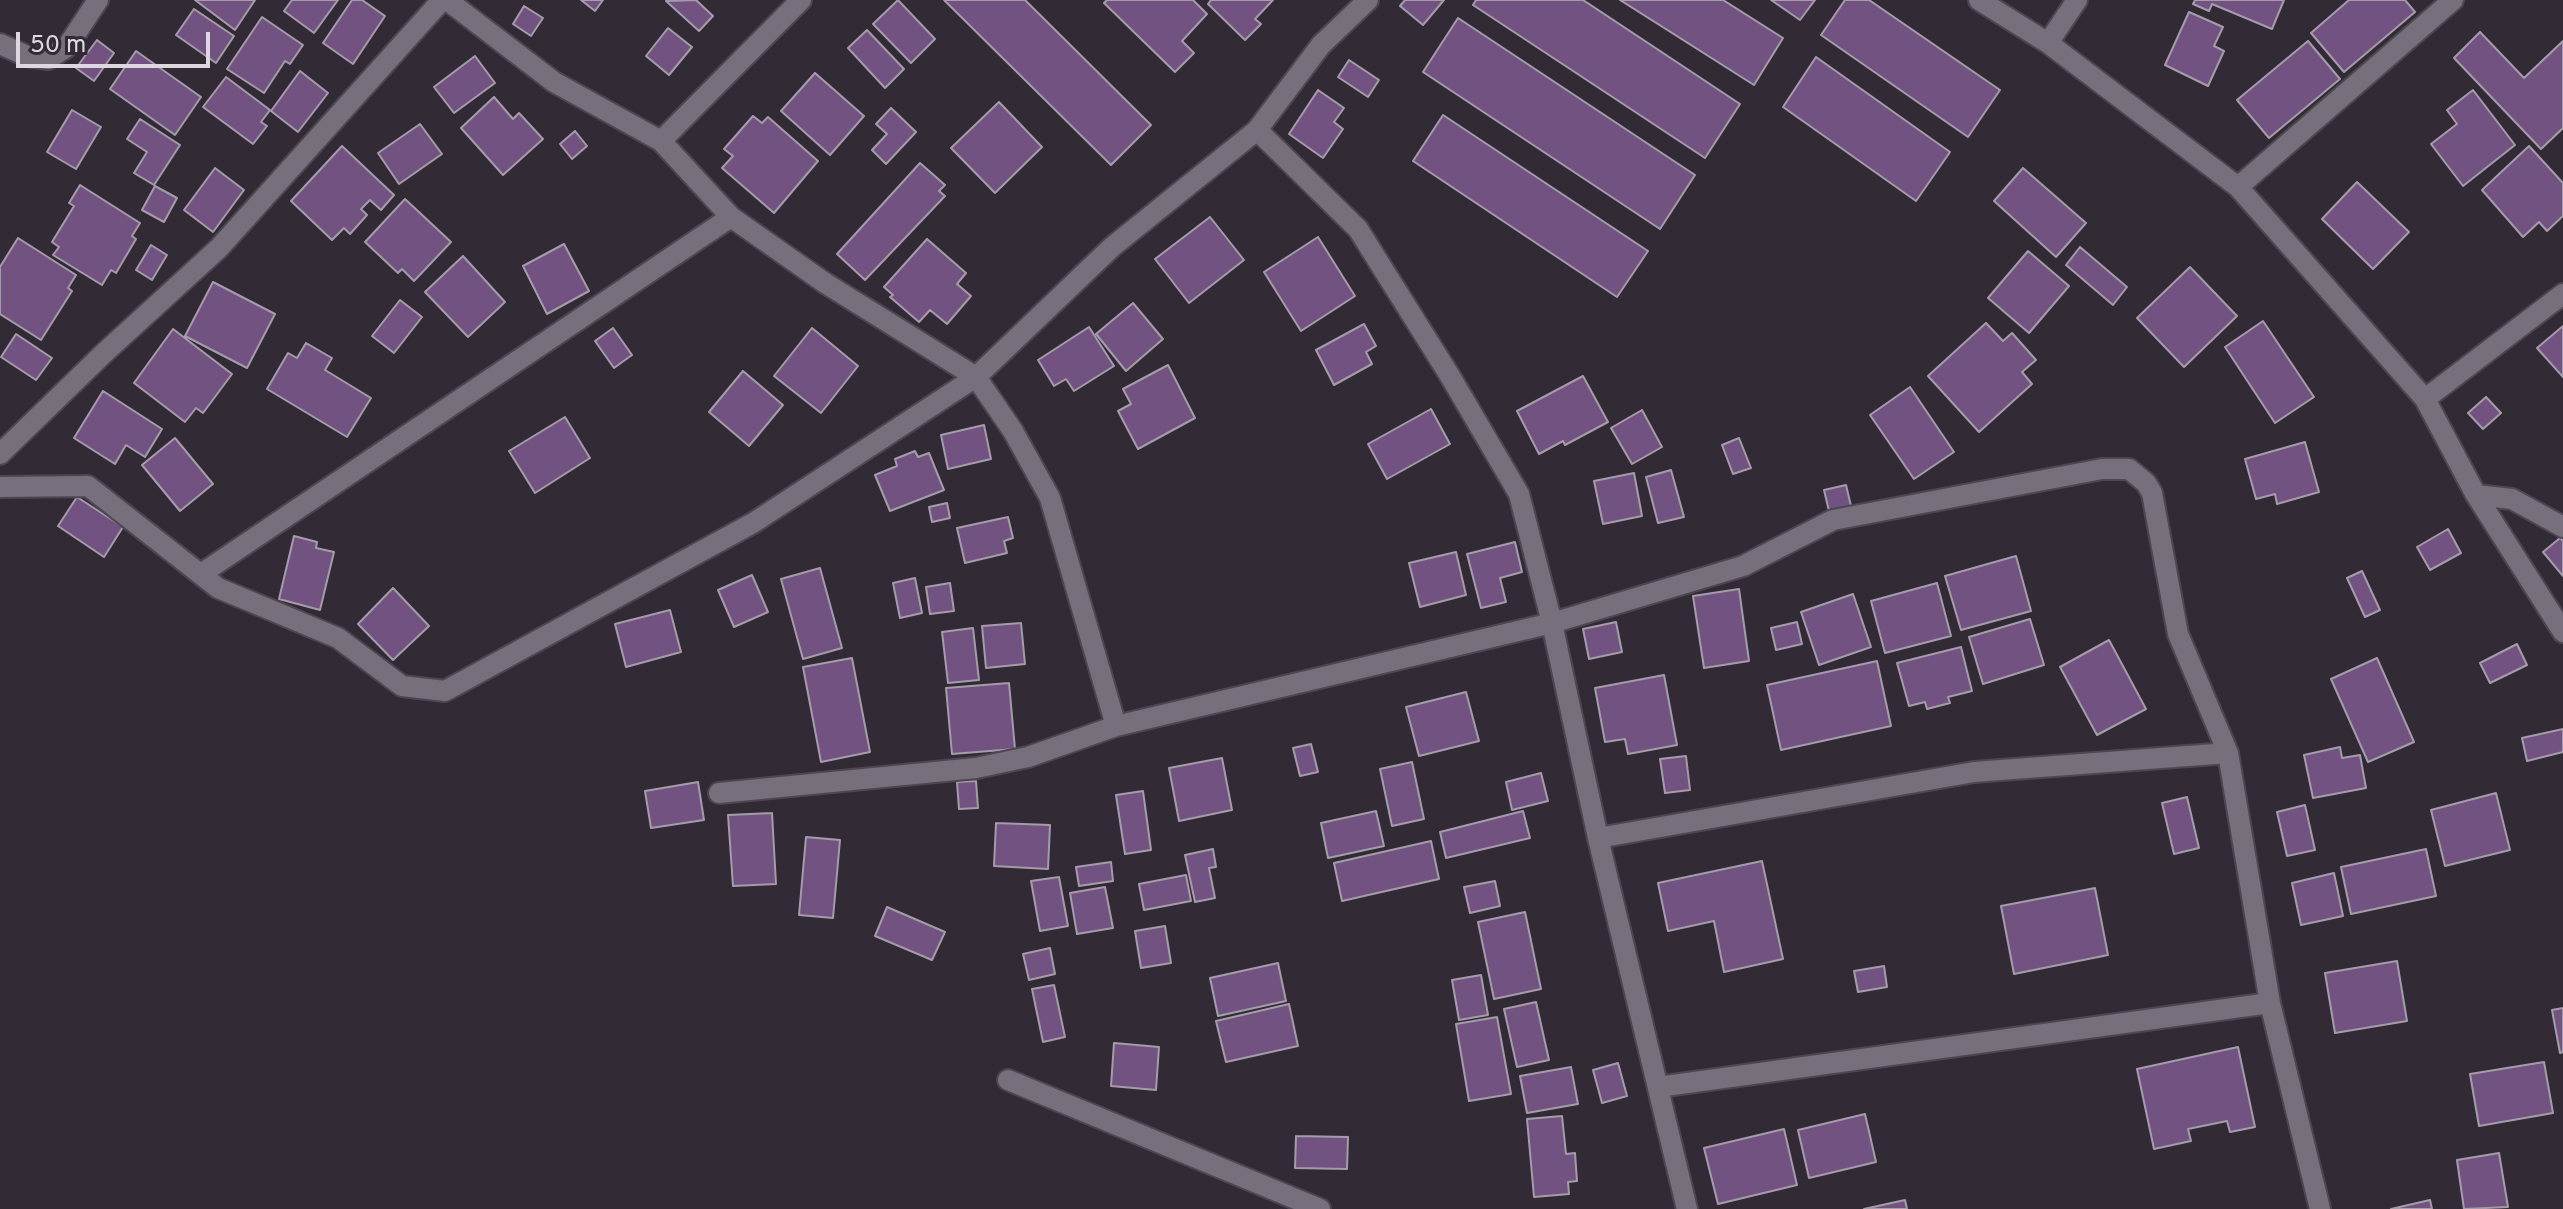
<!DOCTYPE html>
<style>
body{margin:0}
#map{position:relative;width:2563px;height:1209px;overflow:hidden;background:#322b36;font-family:Overpass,sans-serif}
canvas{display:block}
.scale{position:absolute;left:16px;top:32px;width:194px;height:36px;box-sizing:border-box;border:4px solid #ddd8e0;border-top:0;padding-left:10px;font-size:24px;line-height:28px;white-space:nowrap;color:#ddd8e0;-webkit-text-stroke:6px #322b36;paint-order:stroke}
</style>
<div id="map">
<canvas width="2563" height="1209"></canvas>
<div class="scale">50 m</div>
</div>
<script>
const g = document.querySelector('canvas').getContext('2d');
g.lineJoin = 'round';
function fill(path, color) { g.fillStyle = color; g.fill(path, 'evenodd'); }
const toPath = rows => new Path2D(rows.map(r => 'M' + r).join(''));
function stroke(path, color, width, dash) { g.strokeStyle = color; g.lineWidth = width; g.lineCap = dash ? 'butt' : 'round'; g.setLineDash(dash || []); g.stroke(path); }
const building = toPath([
 [195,0,255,0,235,30,195,0],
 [292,0,338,0,314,33,284,11,292,0],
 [352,0,362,0,385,16,353,64,323,43,352,0],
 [581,0,603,0,595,11,581,0],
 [696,0,713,16,699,31,666,1,696,0],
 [898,0,935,39,911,63,873,24,898,0],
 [944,0,1025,0,1151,125,1111,165,944,0],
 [1107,0,1193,0,1207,14,1182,41,1194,53,1175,72,1104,3,1107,0],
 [1211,0,1273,0,1255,19,1261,24,1245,40,1208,4,1211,0],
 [1405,0,1444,0,1423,25,1400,6,1405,0],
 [1476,0,1583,0,1740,104,1705,158,1473,5,1476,0],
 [1620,0,1723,0,1783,38,1754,85,1620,0],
 [1771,0,1815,0,1800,20,1771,0],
 [1845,0,1869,0,2000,90,1968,137,1821,35,1845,0],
 [2195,0,2284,0,2272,29,2212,4,2209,11,2193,4,2195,0],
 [2349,0,2405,0,2415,12,2344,72,2311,33,2349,0],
 [524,6,543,18,531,36,513,24,524,6],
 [194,9,234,36,216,63,176,35,194,9],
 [2189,12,2223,27,2214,46,2224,51,2208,86,2165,65,2189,12],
 [262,17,303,45,290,64,285,61,264,93,227,69,262,17],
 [1458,18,1695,175,1660,229,1423,72,1458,18],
 [668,28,692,47,669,75,646,56,668,28],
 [867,30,904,69,885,88,848,48,867,30],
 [2480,32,2524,78,2563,41,2563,128,2541,149,2454,58,2480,32],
 [97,40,114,53,94,81,76,68,97,40],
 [2308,41,2340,79,2269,138,2237,100,2308,41],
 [136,51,201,97,175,135,110,89,136,51],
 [475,56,495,83,454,113,434,87,475,56],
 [1816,57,1950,152,1916,201,1783,107,1816,57],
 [1349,60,1379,80,1368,97,1338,77,1349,60],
 [300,71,328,93,298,132,271,111,300,71],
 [815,73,864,116,830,155,781,111,815,73],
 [226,77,270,110,261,122,267,126,253,144,203,107,226,77],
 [1318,90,1344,108,1334,122,1343,129,1323,158,1289,134,1318,90],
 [2473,90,2515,145,2463,186,2431,144,2457,124,2447,110,2473,90],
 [494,97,513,119,519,113,543,139,503,175,461,128,494,97],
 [999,102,1042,147,995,193,951,148,999,102],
 [891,108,916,132,886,164,872,150,887,134,876,124,891,108],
 [72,110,101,127,76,169,47,152,72,110],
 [1443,115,1648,251,1617,297,1413,161,1443,115],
 [753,116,762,123,768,117,818,161,774,213,722,168,733,156,724,149,753,116],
 [140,119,180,145,154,185,134,173,147,152,127,139,140,119],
 [420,124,442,154,399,184,378,153,420,124],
 [575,131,587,146,572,159,560,144,575,131],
 [342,146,394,195,381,210,370,200,361,209,367,215,350,234,344,228,332,240,291,201,342,146],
 [2529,146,2563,183,2563,216,2547,231,2539,222,2523,237,2482,190,2529,146],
 [920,163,945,185,939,191,945,196,865,280,837,254,920,163],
 [215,168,244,190,213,232,184,210,215,168],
 [2023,168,2086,223,2056,257,1994,201,2023,168],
 [2357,182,2409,232,2373,269,2322,219,2357,182],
 [80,185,140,223,132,236,136,239,116,273,111,270,102,285,53,255,59,247,52,242,74,206,69,203,80,185],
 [155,186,177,198,164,222,142,210,155,186],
 [405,199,451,242,414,281,402,269,398,273,365,242,405,199],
 [1210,217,1244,260,1189,303,1155,259,1210,217],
 [1318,237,1355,296,1301,331,1264,272,1318,237],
 [18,238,76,275,68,288,72,291,41,340,0,314,0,267,18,238],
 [927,239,966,273,957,284,971,296,947,324,930,310,919,322,890,297,893,295,884,287,927,239],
 [564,244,589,291,547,314,523,266,564,244],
 [151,245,167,255,152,280,136,270,151,245],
 [2080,247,2127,287,2113,305,2066,265,2080,247],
 [2028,251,2069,286,2029,333,1988,298,2028,251],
 [463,256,505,302,468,337,425,292,463,256],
 [2190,267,2237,316,2184,367,2137,318,2190,267],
 [213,282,275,314,247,368,185,336,213,282],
 [400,300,422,317,394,353,372,336,400,300],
 [1133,303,1163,339,1126,371,1096,334,1133,303],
 [2263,321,2314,397,2275,423,2225,347,2263,321],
 [1986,323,2003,341,2012,333,2036,360,2022,372,2032,384,1979,432,1928,376,1986,323],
 [1364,324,1376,346,1366,352,1372,364,1334,385,1316,350,1364,324],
 [2563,326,2563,377,2537,348,2563,326],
 [1089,327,1114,366,1074,391,1066,379,1054,386,1038,360,1089,327],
 [613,328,632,355,614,368,595,341,613,328],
 [812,328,858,366,821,413,774,376,812,328],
 [173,329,232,374,203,413,196,408,185,422,134,383,173,329],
 [16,334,52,358,36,380,1,357,16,334],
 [306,343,332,358,325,370,371,398,347,437,267,389,288,353,297,358,306,343],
 [1168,365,1195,418,1138,449,1118,411,1131,404,1123,389,1168,365],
 [743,371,783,405,749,446,709,412,743,371],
 [1583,376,1608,422,1565,445,1563,441,1539,454,1517,411,1583,376],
 [1910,387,1954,452,1914,479,1870,415,1910,387],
 [103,391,162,429,145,457,126,445,115,464,74,438,103,391],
 [2486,397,2501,413,2483,429,2468,413,2486,397],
 [1431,409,1450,444,1387,479,1368,444,1431,409],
 [1642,410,1662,447,1632,464,1611,428,1642,410],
 [565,417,590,458,535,493,509,451,565,417],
 [984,425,991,459,948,469,941,435,984,425],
 [175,438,213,484,180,511,142,465,175,438],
 [1739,438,1751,468,1733,474,1722,445,1739,438],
 [2305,442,2319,492,2277,504,2275,494,2256,499,2245,459,2305,442],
 [915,451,918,457,929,453,944,490,890,511,875,475,897,466,895,459,915,451],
 [1671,470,1684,517,1658,523,1646,477,1671,470],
 [1634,473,1642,516,1603,524,1594,481,1634,473],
 [1846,485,1851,506,1829,511,1824,490,1846,485],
 [77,497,123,527,104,557,58,526,77,497],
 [947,503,950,518,932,522,929,507,947,503],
 [1008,517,1013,538,1004,541,1007,553,965,563,957,528,1008,517],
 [2448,529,2461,553,2430,570,2417,547,2448,529],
 [294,536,317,542,316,548,334,552,320,610,279,599,294,536],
 [2560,538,2563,541,2563,576,2543,552,2560,538],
 [1515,542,1522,572,1500,578,1506,602,1481,608,1467,554,1515,542],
 [1456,552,1466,595,1420,607,1409,563,1456,552],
 [2016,556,2031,611,1961,630,1945,576,2016,556],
 [820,568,842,648,803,659,781,579,820,568],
 [2362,571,2380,610,2365,617,2347,578,2362,571],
 [752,575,768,612,734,627,718,590,752,575],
 [915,578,922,613,900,618,893,583,915,578],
 [950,583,954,611,930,614,926,587,950,583],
 [1937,583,1951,636,1885,653,1871,601,1937,583],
 [393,588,429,626,393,660,358,624,393,588],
 [1739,589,1749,661,1704,668,1693,596,1739,589],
 [1853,594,1871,647,1819,665,1801,612,1853,594],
 [670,610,681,652,626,667,615,624,670,610],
 [2030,619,2044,665,1983,684,1969,637,2030,619],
 [1616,622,1622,652,1589,659,1583,629,1616,622],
 [1797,622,1802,644,1776,650,1771,628,1797,622],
 [1021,623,1025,664,986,668,982,626,1021,623],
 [973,628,979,680,948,683,942,632,973,628],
 [2109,640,2146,709,2097,735,2060,667,2109,640],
 [2517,644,2527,665,2490,683,2480,663,2517,644],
 [1961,647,1972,691,1948,697,1950,703,1927,709,1925,702,1909,706,1897,663,1961,647],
 [852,658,870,752,821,762,803,667,852,658],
 [2377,658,2414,742,2368,762,2331,679,2377,658],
 [1877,661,1891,726,1781,750,1767,685,1877,661],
 [1664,675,1677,745,1628,754,1625,739,1605,742,1595,688,1664,675],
 [1009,683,1015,749,952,754,946,688,1009,683],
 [1466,692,1479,741,1419,756,1406,707,1466,692],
 [2563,729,2563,752,2527,761,2522,738,2563,729],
 [1311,744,1318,772,1300,776,1293,748,1311,744],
 [2340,747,2342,758,2360,755,2366,788,2313,798,2304,755,2340,747],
 [1686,756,1690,790,1665,793,1660,759,1686,756],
 [1222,758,1232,810,1179,821,1169,768,1222,758],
 [1412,762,1424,819,1392,826,1380,769,1412,762],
 [1541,773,1548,801,1512,810,1506,782,1541,773],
 [976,781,978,808,959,809,957,782,976,781],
 [698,782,704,820,651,828,645,791,698,782],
 [1143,791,1151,850,1125,854,1116,795,1143,791],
 [2496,793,2510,850,2445,866,2431,810,2496,793],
 [2187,797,2199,848,2174,854,2162,803,2187,797],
 [2305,805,2315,850,2287,856,2277,812,2305,805],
 [1376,811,1384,846,1328,858,1321,823,1376,811],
 [1523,811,1530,838,1446,858,1440,832,1523,811],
 [772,813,776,884,733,886,728,815,772,813],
 [996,823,1050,825,1048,869,994,866,996,823],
 [806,837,840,840,833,918,799,915,806,837],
 [1431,841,1439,879,1342,901,1334,863,1431,841],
 [1213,849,1216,867,1209,868,1215,898,1195,902,1185,855,1213,849],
 [2426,849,2436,896,2351,914,2341,867,2426,849],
 [1762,861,1783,959,1724,972,1714,921,1668,931,1658,883,1762,861],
 [1111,862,1113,881,1079,886,1076,867,1111,862],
 [2334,873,2343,916,2301,925,2292,883,2334,873],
 [1186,875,1191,901,1144,910,1139,884,1186,875],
 [1059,877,1068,926,1040,931,1031,881,1059,877],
 [1495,881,1500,906,1470,913,1464,887,1495,881],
 [1105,887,1113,928,1077,934,1070,893,1105,887],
 [2095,888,2108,955,2014,974,2001,906,2095,888],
 [887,907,945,932,932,960,875,936,887,907],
 [1525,912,1541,989,1494,999,1478,922,1525,912],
 [1165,926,1171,963,1141,968,1135,931,1165,926],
 [1050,948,1055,974,1029,980,1023,954,1050,948],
 [2397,961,2407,1021,2335,1033,2325,973,2397,961],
 [1278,963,1286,1001,1218,1016,1210,978,1278,963],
 [1884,966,1887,987,1858,992,1854,971,1884,966],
 [1481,975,1488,1015,1459,1020,1452,980,1481,975],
 [1054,985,1065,1037,1043,1042,1032,989,1054,985],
 [1536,1002,1549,1060,1517,1067,1504,1009,1536,1002],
 [1289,1004,1298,1046,1226,1062,1216,1021,1289,1004],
 [2563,1008,2563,1052,2560,1053,2552,1010,2563,1008],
 [1497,1017,1511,1094,1469,1101,1456,1024,1497,1017],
 [1114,1043,1159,1047,1156,1090,1111,1086,1114,1043],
 [2238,1047,2255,1127,2230,1132,2227,1121,2188,1129,2191,1141,2154,1149,2137,1069,2238,1047],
 [2544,1062,2553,1113,2479,1126,2470,1074,2544,1062],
 [1618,1063,1627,1096,1602,1103,1593,1070,1618,1063],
 [1571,1067,1578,1104,1527,1113,1520,1076,1571,1067],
 [1865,1114,1876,1162,1809,1178,1798,1130,1865,1114],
 [1562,1116,1566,1154,1575,1153,1577,1181,1568,1182,1569,1194,1534,1197,1527,1119,1562,1116],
 [1784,1129,1797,1185,1718,1204,1704,1148,1784,1129],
 [1296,1136,1348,1137,1347,1169,1295,1168,1296,1136],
 [2499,1153,2508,1207,2464,1209,2457,1160,2499,1153],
 [1905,1200,1907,1209,1864,1209,1905,1200],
 [2430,1200,2432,1209,2391,1209,2430,1200]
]);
fill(building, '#715281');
stroke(building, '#a59caa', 2);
const minor = toPath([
 [447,0,554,82,661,141,731,217,825,283,976,377,1013,431,1050,498,1116,726],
 [1979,0,2048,43,2238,187,2425,399,2476,495,2563,632],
 [2048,43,2077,0],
 [0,44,27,56,48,59,67,47,98,0],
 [1257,130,1358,229,1450,376,1519,494,1552,623,1598,838,1687,1209],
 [661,141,801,0],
 [2238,187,2453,0],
 [2425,399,2563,294],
 [0,454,103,354,219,248,442,0],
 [0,487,88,486,218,588,338,638,402,686,445,691,753,523,976,377,1112,247,1257,130,1321,45,1368,0],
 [2476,495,2512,499,2563,527],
 [201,574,731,217],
 [719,793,976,768,1028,757,1116,726,1552,623,1743,566,1833,520,2102,469,2129,469,2146,483,2152,493,2178,634,2228,753,2270,1003,2320,1209],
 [1598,838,1974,772,2228,753],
 [1008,1080,1320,1209],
 [1658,1087,2270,1003]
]);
stroke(minor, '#4d4750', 24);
stroke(minor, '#776f7c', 20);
</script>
